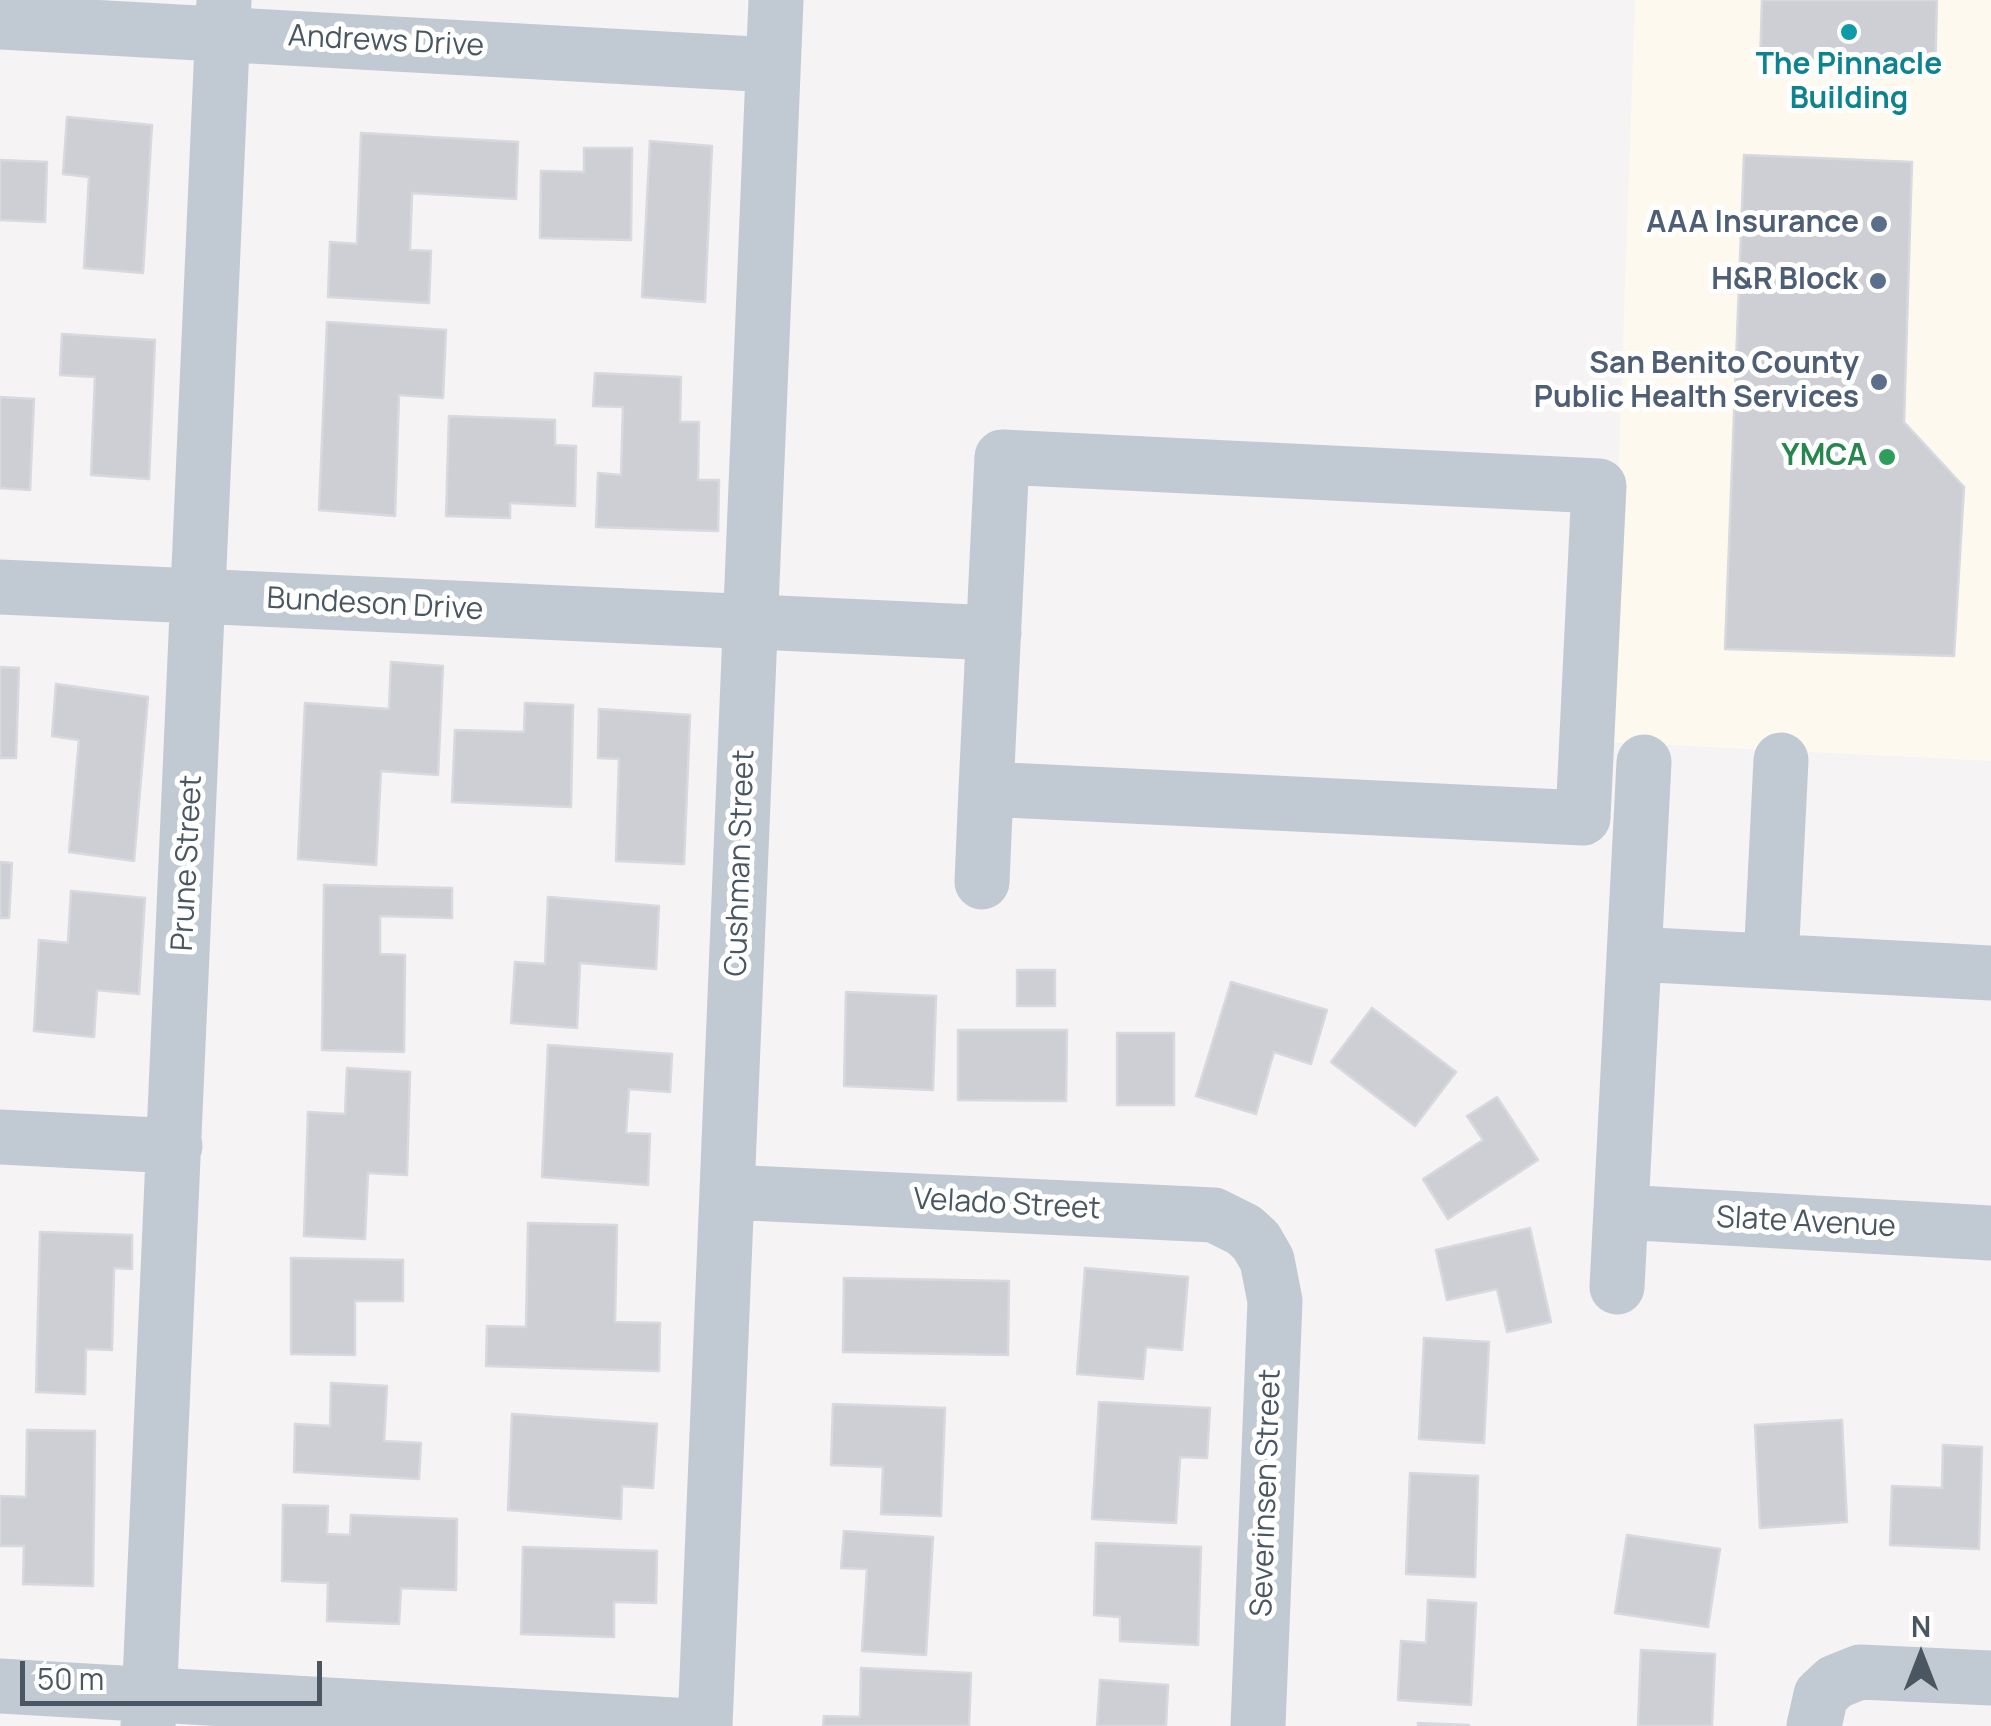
<!DOCTYPE html>
<style>
body{margin:0}
#map{position:relative;width:1991px;height:1726px;overflow:hidden;background:#f5f3f3;font-family:Manrope,sans-serif}
canvas{display:block}
.north{position:absolute;left:1871px;top:1606px;width:100px;height:100px;-webkit-text-stroke:8px #fff;paint-order:stroke;rotate:0deg;font-size:28px;font-weight:700;line-height:40px;text-align:center;color:#4a5661}
.north::after{content:'';display:block;margin:auto;width:35px;height:45px;background:#4a5661;clip-path:polygon(50% 0,100% 100%,50% 72%,0 100%)}
.scale{position:absolute;left:20px;top:1661px;width:302px;height:45px;box-sizing:border-box;border:5px solid #4a5661;border-top:0;padding-left:12px;font-size:30px;line-height:35px;white-space:nowrap;color:#4a5661;-webkit-text-stroke:8px #fff;paint-order:stroke}
</style>
<div id="map">
<canvas width="1991" height="1726"></canvas>
<div class="north">N</div>
<div class="scale">50 m</div>
</div>
<script>
const g = document.querySelector('canvas').getContext('2d');
g.lineJoin = 'round';
function fill(path, color) { g.fillStyle = color; g.fill(path, 'evenodd'); }
const toPath = rows => new Path2D(rows.map(r => 'M' + r).join(''));
function stroke(path, color, width, dash) { g.strokeStyle = color; g.lineWidth = width; g.lineCap = dash ? 'butt' : 'round'; g.setLineDash(dash || []); g.stroke(path); }
function label(font, color, halo, rows, align = 'center') {
  g.font = font + ' Manrope,sans-serif'; g.lineWidth = 10; g.setLineDash([]); g.textBaseline = 'middle'; g.strokeStyle = halo; g.fillStyle = color; for (const [text, x, y, turn = 0] of rows) {
    g.save(); g.translate(x, y); g.rotate((+turn || 0) * Math.PI / 180); g.textAlign = isNaN(turn) ? turn : align; if (halo) g.strokeText(text, 0, 0); g.fillText(text, 0, 0); g.restore();
  }
}
fill(toPath([
 [1635,0,1991,0,1991,761,1609,742]
]), '#fdf9ef');
const building = toPath([
 [1762,0,1937,0,1935,74,1760,65,1762,0],
 [67,117,152,125,143,273,84,268,89,177,63,174,67,117],
 [361,133,518,142,516,199,412,193,410,250,431,251,429,303,328,297,330,242,357,244,361,133],
 [650,141,712,146,705,302,642,297,650,141],
 [584,148,632,148,631,240,540,238,541,171,584,172,584,148],
 [1744,155,1912,162,1904,422,1964,487,1954,656,1725,649,1744,155],
 [0,160,47,162,45,222,0,220,0,160],
 [327,322,446,330,443,398,399,395,395,516,319,510,327,322],
 [62,334,155,340,149,479,91,475,95,377,60,375,62,334],
 [595,373,681,377,680,422,699,422,698,480,719,480,718,531,596,527,598,473,621,475,623,407,593,406,595,373],
 [0,397,34,399,30,490,0,488,0,397],
 [449,416,555,420,555,445,576,446,575,506,510,503,510,518,446,516,449,416],
 [391,662,443,666,438,775,381,771,376,865,298,859,305,703,389,709,391,662],
 [0,667,19,668,16,758,0,758,0,667],
 [56,684,148,697,134,861,69,852,79,740,52,736,56,684],
 [525,703,573,705,571,807,452,802,455,730,524,732,525,703],
 [599,709,690,715,684,864,616,861,619,759,598,758,599,709],
 [0,862,12,863,9,918,0,918,0,862],
 [324,885,452,888,452,918,380,916,380,954,405,955,404,1052,322,1050,324,885],
 [71,891,145,898,139,994,97,990,94,1037,34,1031,39,940,68,943,71,891],
 [548,897,659,906,656,969,580,963,577,1028,511,1023,515,962,545,964,548,897],
 [1017,970,1055,970,1055,1006,1017,1006,1017,970],
 [1231,982,1327,1010,1311,1064,1274,1052,1256,1114,1196,1096,1231,982],
 [846,992,936,996,933,1090,844,1086,846,992],
 [1372,1008,1456,1072,1415,1126,1331,1062,1372,1008],
 [958,1030,1067,1030,1066,1101,958,1100,958,1030],
 [1117,1033,1174,1033,1174,1105,1117,1105,1117,1033],
 [548,1045,672,1054,670,1092,629,1089,626,1133,650,1134,648,1185,542,1177,548,1045],
 [347,1068,410,1072,407,1175,368,1173,365,1239,304,1236,308,1112,345,1114,347,1068],
 [1497,1097,1538,1160,1448,1219,1423,1179,1483,1140,1467,1116,1497,1097],
 [528,1223,617,1225,615,1322,660,1323,659,1371,486,1366,487,1326,526,1327,528,1223],
 [1530,1228,1551,1322,1507,1332,1497,1289,1447,1300,1436,1250,1530,1228],
 [40,1232,132,1235,132,1269,114,1268,112,1350,86,1349,85,1394,36,1392,40,1232],
 [291,1258,403,1260,403,1301,355,1301,355,1355,291,1354,291,1258],
 [1085,1268,1188,1277,1182,1350,1146,1347,1143,1379,1077,1374,1085,1268],
 [844,1278,1009,1281,1008,1355,843,1352,844,1278],
 [1424,1338,1489,1342,1484,1443,1419,1439,1424,1338],
 [331,1383,387,1386,384,1441,421,1443,419,1479,294,1472,295,1424,330,1426,331,1383],
 [1099,1402,1210,1408,1207,1458,1180,1457,1176,1523,1092,1519,1099,1402],
 [833,1404,945,1408,941,1516,881,1514,883,1467,831,1465,833,1404],
 [512,1414,657,1424,653,1488,622,1486,621,1519,508,1510,512,1414],
 [1842,1420,1847,1522,1760,1528,1755,1425,1842,1420],
 [27,1430,95,1431,93,1586,23,1584,24,1546,0,1546,0,1496,26,1497,27,1430],
 [1943,1445,1982,1447,1979,1549,1890,1545,1892,1486,1942,1488,1943,1445],
 [1410,1473,1478,1476,1475,1577,1406,1574,1410,1473],
 [283,1505,328,1506,327,1534,350,1535,351,1515,457,1519,456,1590,401,1588,399,1624,327,1621,328,1583,282,1581,283,1505],
 [844,1531,933,1537,926,1655,862,1651,867,1569,841,1568,844,1531],
 [1627,1535,1720,1549,1708,1627,1615,1613,1627,1535],
 [1096,1543,1201,1547,1198,1645,1120,1641,1120,1617,1094,1615,1096,1543],
 [523,1547,657,1551,656,1603,614,1602,614,1637,521,1634,523,1547],
 [1428,1600,1476,1603,1471,1705,1398,1700,1401,1641,1426,1643,1428,1600],
 [1641,1650,1715,1654,1712,1726,1638,1726,1641,1650],
 [861,1668,971,1673,969,1726,823,1726,824,1716,860,1717,861,1668],
 [1100,1680,1168,1685,1166,1726,1097,1726,1100,1680],
 [1418,1723,1469,1725,1469,1726,1418,1726,1418,1723]
]);
fill(building, '#cdcfd5');
stroke(building, '#d7d9de', 2.5);
stroke(toPath([
 [0,22,772,65],
 [0,587,994,633],
 [982,882,986,789,1002,457,1599,486,1583,818,986,789],
 [1634,954,1991,973],
 [1771,961,1781,760],
 [0,1137,175,1146],
 [728,1192,1214,1215,1244,1230,1256,1241,1267,1260,1275,1301,1258,1726],
 [1621,1212,1991,1233],
 [1617,1287,1644,762],
 [0,1686,691,1726],
 [148,1726,224,0],
 [705,1726,776,0],
 [1814,1726,1821,1695,1835,1682,1860,1672,1991,1678]
]), '#c1cad2', 55);
for (const [x, y, r, color] of [
 [1849,32,10,"#0f9aa8"],
 [1879,224,10,"#5c6f8a"],
 [1878,281,10,"#5c6f8a"],
 [1879,382,10,"#5c6f8a"],
 [1887,457,10,"#2e9e5b"]
]) { const dot = new Path2D(); dot.arc(x, y, r, 0, 2 * Math.PI); g.fillStyle = color; g.fill(dot); stroke(dot, '#fff', 4); }
label('30px', '#4a5661', '#fff', [
 ["Andrews Drive",386,42,3],
 ["Bundeson Drive",375,605,3],
 ["Prune Street",188,863,-87],
 ["Cushman Street",741,863,-88],
 ["Velado Street",1007,1205,3],
 ["Slate Avenue",1806,1223,3],
 ["Severinsen Street",1267,1493,-88]
]);
label('bold 30px', '#0d838f', '#fff', [
 ["The Pinnacle",1849,66],
 ["Building",1849,100]
]);
label('bold 30px', '#4e5e75', '#fff', [
 ["AAA Insurance",1859,224],
 ["H&R Block",1858,281],
 ["San Benito County",1859,365],
 ["Public Health Services",1859,399]
], 'right');
label('bold 30px', '#27864d', '#fff', [
 ["YMCA",1867,457]
], 'right');
</script>
